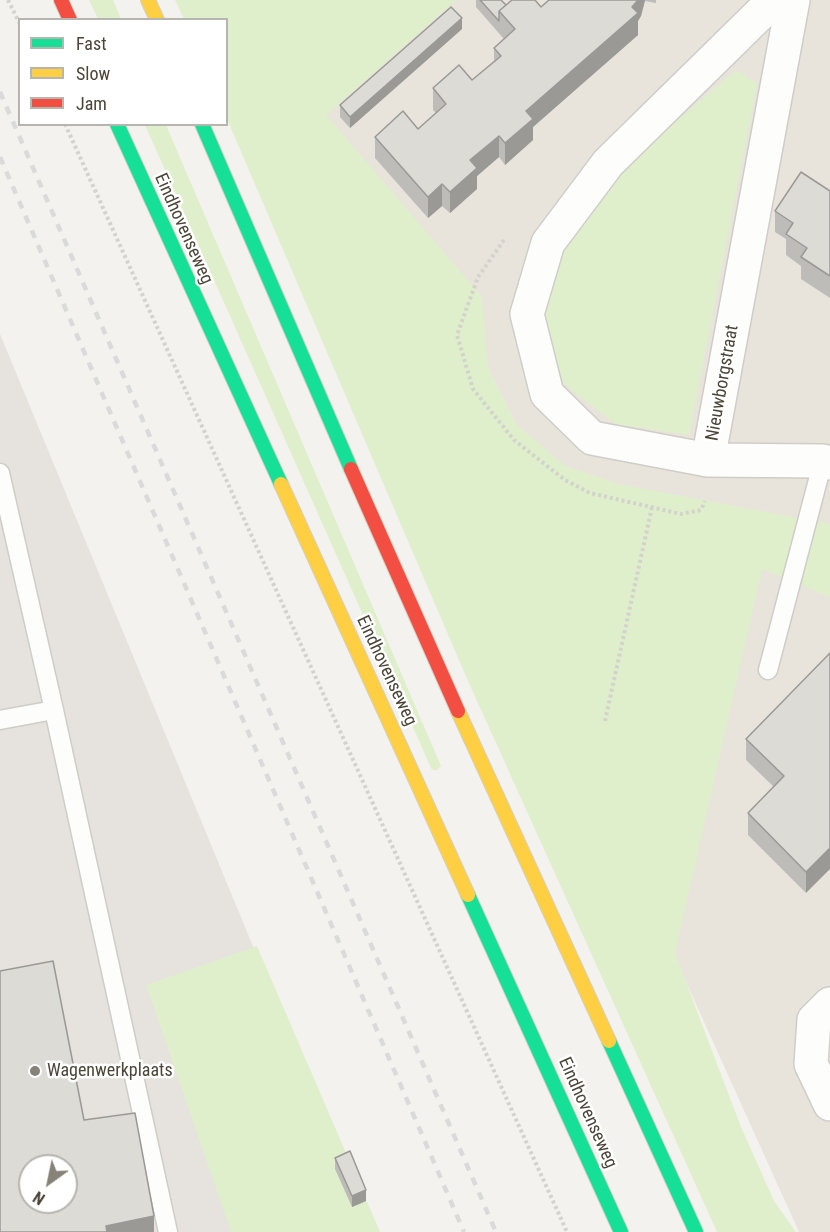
<!DOCTYPE html>
<style>
body{margin:0}
#map{position:relative;width:830px;height:1232px;overflow:hidden;background:#f3f2ee;font-family:"Roboto Condensed",sans-serif}
canvas{display:block}
.legend{position:absolute;left:18px;top:18px;width:210px;height:108px;box-sizing:border-box;background:#fff;border:2px solid #b7b5af;margin:0;padding:8px 10px;list-style:none;font-size:18px;color:#4b4537}
.legend li{display:flex;align-items:center;gap:12px;height:30px}
.legend b{width:30px;border:2px solid #b7b5af}
.north{position:absolute;left:18px;top:1154px;width:60px;height:60px;box-sizing:border-box;background:#fff;border:2px solid #b7b5af;border-radius:50%;rotate:213deg;font-size:16px;font-weight:700;line-height:24px;text-align:center;color:#4b4537}
.north::after{content:'';display:block;margin:auto;width:21px;height:27px;background:#868277;clip-path:polygon(50% 0,100% 100%,50% 72%,0 100%)}
</style>
<div id="map">
<canvas width="830" height="1232"></canvas>
<ul class="legend">
<li><b style="height:8px;background:#16e098"></b>Fast</li>
<li><b style="height:8px;background:#ffcf43"></b>Slow</li>
<li><b style="height:8px;background:#f24e42"></b>Jam</li>
</ul>
<div class="north">N</div>
</div>
<script>
const g = document.querySelector('canvas').getContext('2d');
g.lineJoin = 'round';
function fill(path, color) { g.fillStyle = color; g.fill(path, 'evenodd'); }
const toPath = rows => new Path2D(rows.map(r => 'M' + r).join(''));
function stroke(path, color, width, dash) { g.strokeStyle = color; g.lineWidth = width; g.lineCap = dash ? 'butt' : 'round'; g.setLineDash(dash || []); g.stroke(path); }
function label(font, color, halo, rows, align = 'center') {
  g.font = font + ' "Roboto Condensed",sans-serif'; g.lineWidth = 5; g.setLineDash([]); g.textBaseline = 'middle'; g.strokeStyle = halo; g.fillStyle = color; for (const [text, x, y, turn = 0] of rows) {
    g.save(); g.translate(x, y); g.rotate((+turn || 0) * Math.PI / 180); g.textAlign = isNaN(turn) ? turn : align; if (halo) g.strokeText(text, 0, 0); g.fillText(text, 0, 0); g.restore();
  }
}
fill(toPath([
 [242,0,830,0,830,1232,799,1232]
]), '#e8e4db');
fill(toPath([
 [0,334,371,1232,0,1232],
 [30,1166,66,1166,66,1202,30,1202]
]), '#e6e2dd');
fill(toPath([
 [89,0,113,0,121,19,98,19],
 [175,0,456,0,326,115,482,297,488,368,516,424,565,466,619,484,830,524,830,597,762,569,675,953,741,1127,774,1201,796,1232,717,1232,468,681,227,119,226,20,184,19],
 [736,70,757,83,689,435,615,424,563,383,542,311,561,243,597,198,668,128],
 [145,125,166,125,441,766,437,770,432,770],
 [257,946,380,1232,231,1232,146,985]
]), '#dfefcc');
const lane = toPath([
 [0,473,54,710],
 [768,670,823,461],
 [0,720,54,710,168,1232]
]);
const street = toPath([
 [774,0,608,163,548,243,527,314,547,394,592,438,708,460,823,461,830,463],
 [708,460,793,0],
 [830,1004,814,1020,811,1064,830,1104]
]);
const fast = toPath([
 [117,124,281,484],
 [202,124,351,469],
 [468,895,621,1232],
 [609,1041,696,1232]
]);
const slow = toPath([
 [148,0,157,20],
 [281,484,468,895],
 [458,711,609,1041]
]);
const jam = toPath([
 [61,0,70,20],
 [351,469,458,711]
]);
stroke(lane, '#cfcdc8', 21);
stroke(street, '#cfcdc8', 36);
stroke(fast, '#d3d0c4', 16);
stroke(slow, '#d3d0c4', 16);
stroke(jam, '#d3d0c4', 16);
stroke(toPath([
 [8,0,20,24],
 [65,124,567,1232],
 [504,240,478,277,457,335,473,389,514,440,565,480,590,493,681,514,701,510,705,501],
 [605,721,652,507]
]), '#d3d2cc', 4, [3, 3]);
stroke(lane, '#fdfdfc', 18);
stroke(street, '#fdfdfc', 33);
stroke(fast, '#16e098', 14);
stroke(slow, '#ffcf43', 14);
stroke(jam, '#f24e42', 14);
stroke(toPath([
 [0,92,496,1232],
 [0,157,464,1232]
]), '#dadada', 4.5, [8, 8]);
fill(toPath([
 [476,0,501,0,506,5,541,7,549,0,656,0,656,3,645,1,641,16,638,21,638,35,533,127,533,140,505,165,499,157,477,176,477,189,450,213,442,206,428,218,375,158,375,137,418,129,436,113,433,110,433,88,472,80,494,61,494,48,504,39,476,7],
 [462,29,350,128,340,117,340,105],
 [830,191,830,298,801,279,801,266,786,255,786,239,775,232,775,211],
 [830,653,806,893,748,835,748,813,774,787,746,760,746,739],
 [335,1158,366,1201,352,1207,335,1169]
]), '#bebcb8');
fill(toPath([
 [638,0,645,0,641,16,638,21,638,35,533,127,533,140,505,165,505,143,526,111,632,7],
 [462,18,462,29,350,128,350,117],
 [499,136,499,157,477,176,477,189,450,213,450,192,470,160],
 [442,184,442,206,428,218,428,197],
 [830,848,830,869,806,893,806,872],
 [366,1190,366,1201,352,1207,352,1196],
 [154,1216,154,1232,106,1232,106,1226]
]), '#9b9996');
const building = toPath([
 [480,0,501,0,506,5,499,11,499,21,480,0],
 [512,0,535,0,541,7,549,0,638,0,632,7,638,13,526,111,533,119,505,143,499,136,470,160,477,168,450,192,442,184,428,197,375,137,403,111,418,129,446,104,433,88,459,65,472,80,501,56,494,48,515,29,499,11,512,0],
 [451,7,462,18,350,117,340,105,451,7],
 [801,172,830,191,830,276,801,257,807,248,786,234,793,223,775,211,801,172],
 [830,653,830,848,806,872,748,813,784,776,746,739,830,653],
 [53,961,84,1120,135,1113,154,1216,106,1226,107,1232,0,1232,0,971,53,961],
 [30,1166,66,1166,66,1202,30,1202,30,1166],
 [350,1151,366,1190,352,1196,335,1158,350,1151]
]);
fill(building, '#dddbd6');
stroke(building, '#9b9996', 1.5);
for (const [x, y, r, color] of [
 [35,1071,6,"#868277"]
]) { const dot = new Path2D(); dot.arc(x, y, r, 0, 2 * Math.PI); g.fillStyle = color; g.fill(dot); stroke(dot, '#fff', 2); }
label('18px', '#4b4537', '#fff', [
 ["Eindhovenseweg",183,229,66],
 ["Nieuwborgstraat",723,383,-80],
 ["Eindhovenseweg",386,671,65],
 ["Eindhovenseweg",587,1113,66]
]);
label('18px', '#4b4537', '#fff', [
 ["Wagenwerkplaats",47,1071]
], 'left');
</script>
